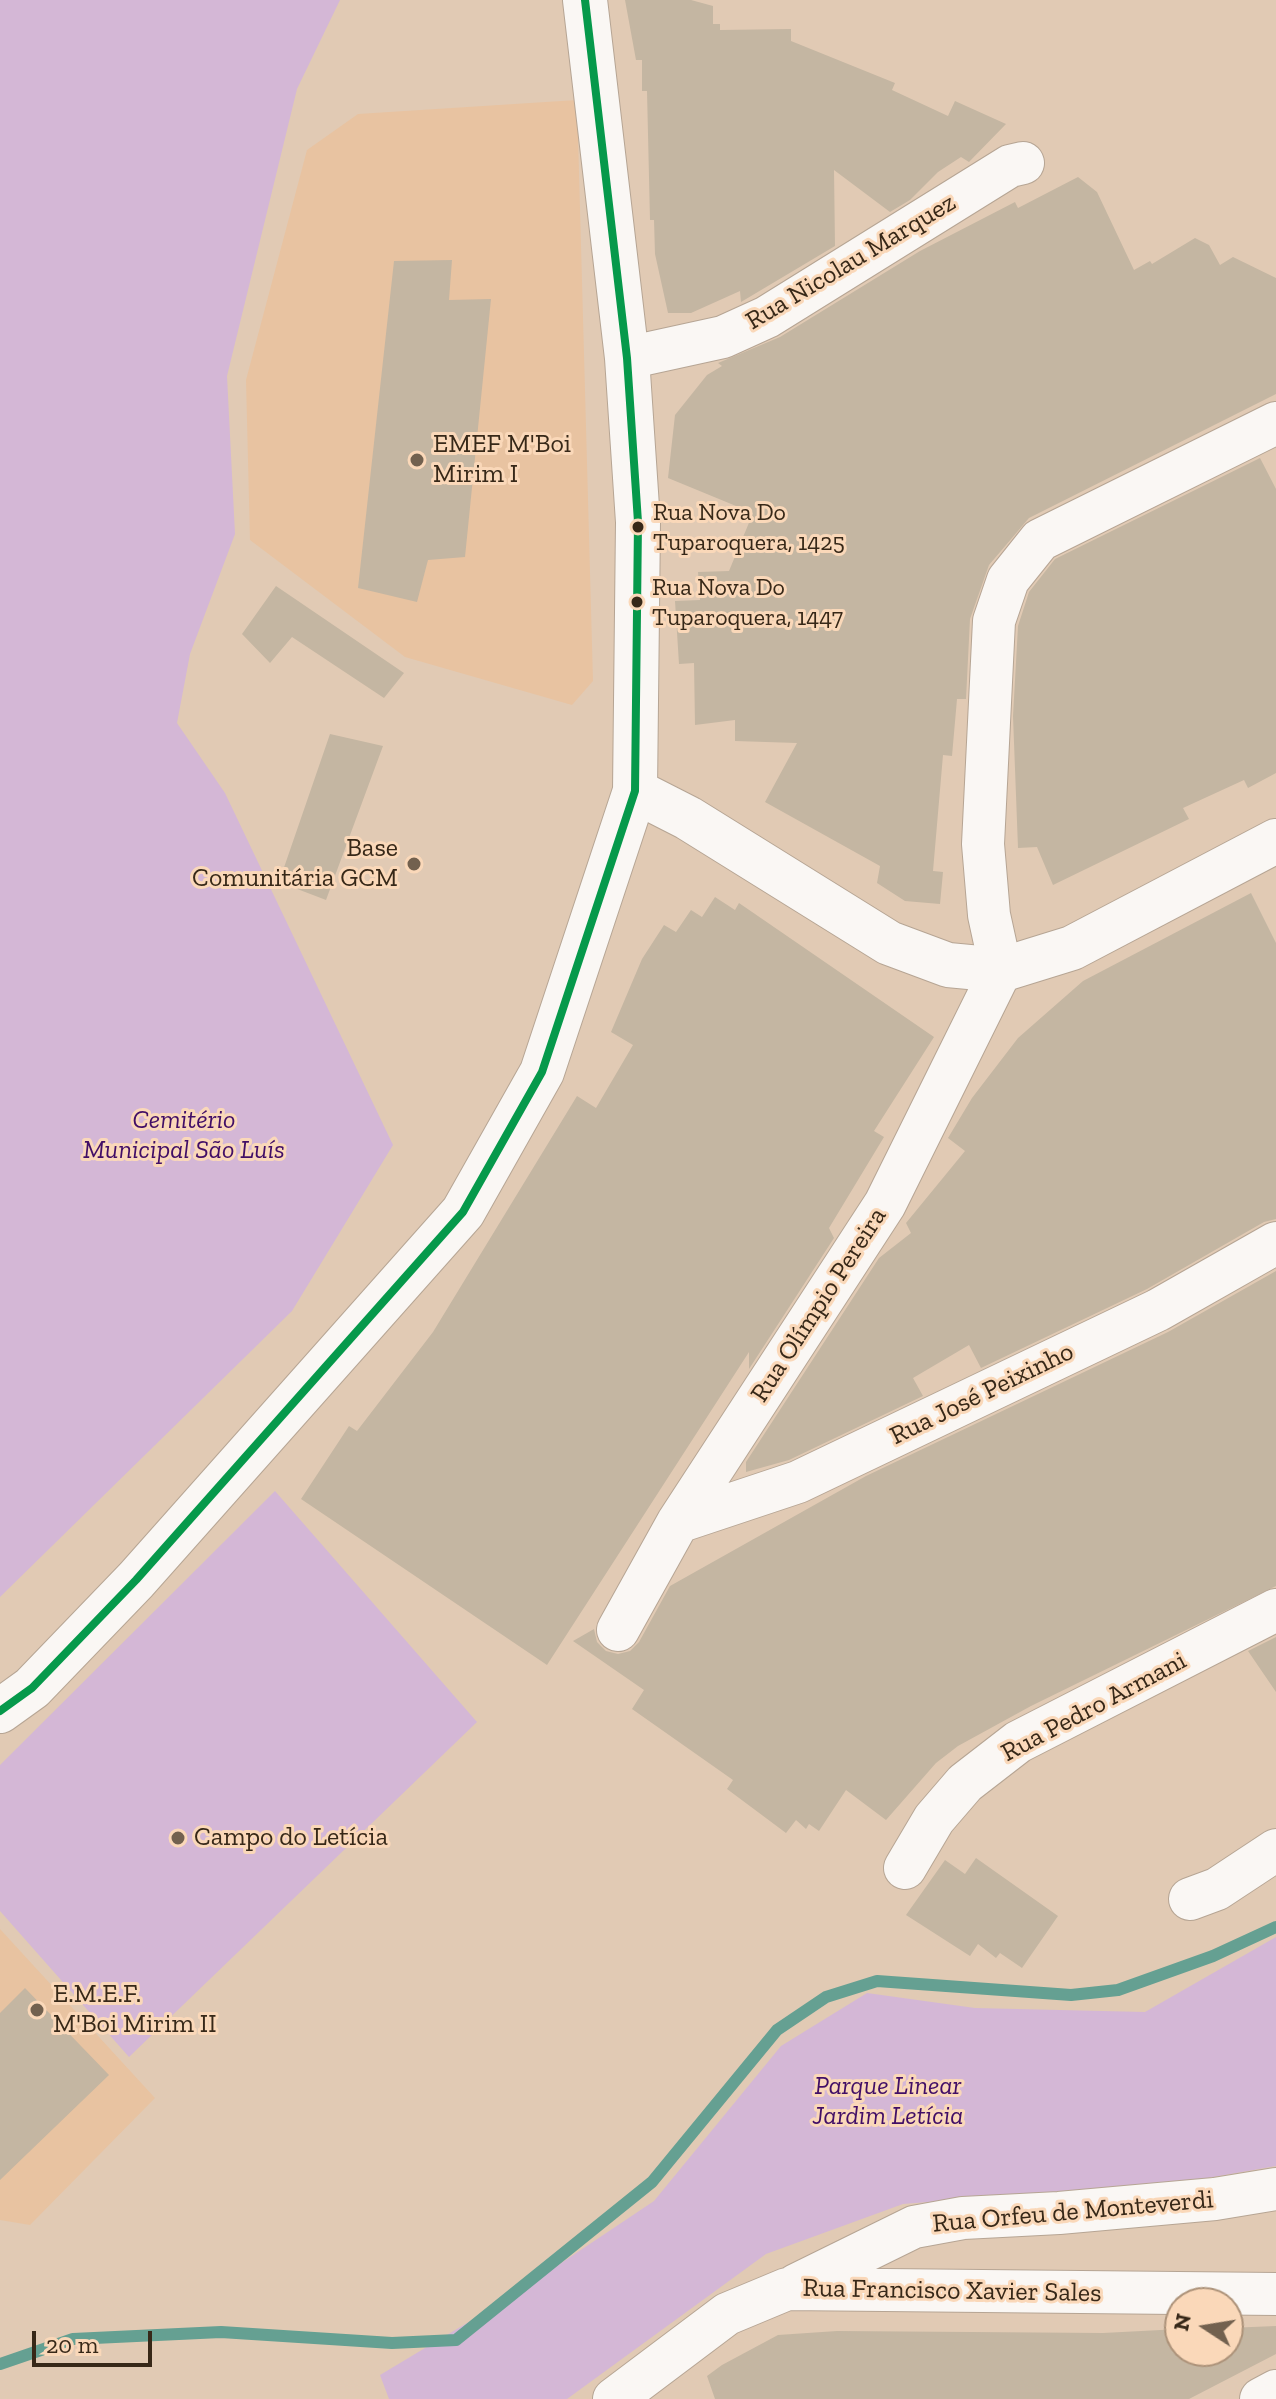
<!DOCTYPE html>
<meta charset="utf-8">
<style>
body{margin:0}
#map{position:relative;width:1276px;height:2399px;overflow:hidden;background:#e1cab4;font-family:"Zilla Slab",serif}
canvas{display:block}
.north{position:absolute;left:1164px;top:2287px;width:80px;height:80px;box-sizing:border-box;background:#fad8b9;border:2px solid #ac9279;border-radius:50%;rotate:282deg;font-size:22px;font-weight:700;line-height:32px;text-align:center;color:#372818}
.north::after{content:'';display:block;margin:auto;width:28px;height:36px;background:#72614f;clip-path:polygon(50% 0,100% 100%,50% 72%,0 100%)}
.scale{position:absolute;left:32px;top:2331px;width:120px;height:36px;box-sizing:border-box;border:4px solid #372818;border-top:0;padding-left:10px;font-size:24px;line-height:28px;white-space:nowrap;color:#372818;-webkit-text-stroke:6px #fad8b9;paint-order:stroke}
</style>
<div id="map">
<canvas width="1276" height="2399"></canvas>
<div class="north">N</div>
<div class="scale">20 m</div>
</div>
<script>
const g = document.querySelector('canvas').getContext('2d');
g.lineJoin = 'round';
function fill(path, color) { g.fillStyle = color; g.fill(path, 'evenodd'); }
const toPath = rows => new Path2D(rows.map(r => 'M' + r).join(''));
function stroke(path, color, width, dash) { g.strokeStyle = color; g.lineWidth = width; g.lineCap = dash ? 'butt' : 'round'; g.setLineDash(dash || []); g.stroke(path); }
function label(font, color, halo, rows, align = 'center') {
  g.font = font + ' "Zilla Slab",serif'; g.lineWidth = 6; g.setLineDash([]); g.textBaseline = 'middle'; g.strokeStyle = halo; g.fillStyle = color; for (const [text, x, y, turn = 0] of rows) {
    g.save(); g.translate(x, y); g.rotate((+turn || 0) * Math.PI / 180); g.textAlign = isNaN(turn) ? turn : align; if (halo) g.strokeText(text, 0, 0); g.fillText(text, 0, 0); g.restore();
  }
}
fill(toPath([
 [577,100,593,681,572,705,405,657,250,540,246,380,307,150,358,114],
 [0,1929,155,2098,30,2225,0,2220]
]), '#e8c3a1');
fill(toPath([
 [0,0,340,0,297,89,227,376,235,534,190,654,177,723,225,793,393,1145,292,1311,0,1597],
 [275,1491,477,1722,129,2057,0,1911,0,1765],
 [1276,1937,1276,2166,1191,2181,903,2204,766,2254,567,2399,389,2399,380,2375,512,2296,654,2201,781,2046,867,1993,975,2008,1145,2012]
]), '#d4b7d6');
stroke(toPath([
 [0,2364,73,2339,221,2332,392,2343,456,2340,652,2182,777,2030,826,1997,877,1981,1071,1995,1118,1990,1213,1956,1276,1927]
]), '#65a092', 12);
fill(toPath([
 [625,0,691,0,713,6,713,24,720,24,720,30,791,29,791,41,895,83,892,90,948,116,955,101,1006,124,969,162,961,157,938,172,910,200,890,212,834,170,835,246,741,302,740,291,691,313,668,313,655,254,654,220,650,220,647,91,642,91,642,60,636,60],
 [1078,177,1097,192,1134,270,1150,261,1152,264,1195,238,1209,245,1220,265,1233,257,1276,278,1276,394,1029,518,989,565,970,619,966,699,957,699,952,756,943,755,933,871,943,872,940,904,905,901,877,883,880,866,765,802,797,743,735,741,735,720,695,725,694,663,679,664,675,601,700,600,698,572,729,571,753,513,668,478,675,415,707,375,722,366,718,363,780,337,920,251,1015,202,1018,208],
 [452,260,449,300,491,299,465,557,428,560,417,602,358,588,394,261],
 [1260,458,1276,489,1276,773,1248,788,1244,780,1183,808,1189,819,1053,885,1037,847,1018,848,1013,716,1018,626,1029,592,1055,559],
 [276,586,404,673,384,698,292,637,270,663,242,634],
 [330,734,383,746,326,900,279,882],
 [1251,893,1276,943,1276,1219,1264,1222,1147,1289,981,1368,969,1345,913,1378,923,1396,789,1460,746,1472,746,1462,879,1258,911,1233,906,1223,965,1151,948,1138,972,1098,1018,1038,1083,981],
 [715,897,735,910,739,903,934,1037,874,1131,884,1137,829,1228,834,1238,749,1369,749,1352,547,1665,301,1499,349,1426,357,1431,433,1332,577,1096,596,1108,633,1045,611,1032,642,959,664,925,676,932,691,910,702,917],
 [1276,1271,1276,1586,1031,1706,958,1746,936,1763,886,1820,846,1790,819,1831,809,1824,806,1829,796,1820,786,1833,727,1789,733,1780,632,1709,644,1690,573,1641,594,1629,597,1642,606,1651,618,1654,630,1651,639,1642,670,1586,866,1476,1168,1332],
 [1276,1637,1276,1692,1248,1651],
 [976,1858,1058,1916,1022,1968,1000,1953,996,1958,978,1944,970,1956,906,1915,945,1860,965,1874],
 [25,1988,109,2075,0,2180,0,2013],
 [1276,2326,1276,2354,1189,2399,715,2399,707,2376,722,2365,778,2335,837,2331,1103,2333,1180,2329,1180,2351,1228,2351,1228,2328]
]), '#c4b6a2');
const street = toPath([
 [627,358,723,337,767,317,1010,166,1023,163],
 [678,1522,798,1482,1158,1310,1276,1243],
 [618,1630,678,1522,885,1204,1001,970,989,915,983,844,994,621,1008,580,1040,540,1276,423],
 [905,1868,934,1819,965,1783,1018,1742,1276,1610],
 [1190,1899,1217,1889,1276,1850],
 [796,2285,914,2227,963,2218,1059,2213,1215,2199,1276,2189],
 [614,2399,727,2314,787,2289,1276,2294],
 [1261,2399,1276,2391]
]);
const secondary = toPath([
 [635,791,688,818,889,943,948,965,1001,970,1072,948,1276,841],
 [0,1711,32,1688,136,1580,463,1212,542,1072,635,791,638,522,627,358,585,0]
]);
stroke(street, '#b6a594', 44);
stroke(secondary, '#b6a594', 46);
stroke(street, '#faf7f4', 42);
stroke(secondary, '#faf7f4', 44);
stroke(toPath([
 [0,1711,32,1688,136,1580,463,1212,542,1072,635,791,638,522,627,358,585,0]
]), '#06994b', 8);
for (const [x, y, r, color] of [
 [417,460,8,"#72614f"],
 [638,527,7,"#372818"],
 [637,602,7,"#372818"],
 [414,864,8,"#72614f"],
 [178,1838,8,"#72614f"],
 [37,2010,8,"#72614f"]
]) { const dot = new Path2D(); dot.arc(x, y, r, 0, 2 * Math.PI); g.fillStyle = color; g.fill(dot); stroke(dot, '#fad8b9', 3); }
label('24px', '#372818', '#fad8b9', [
 ["Rua Nova Do",653,513],
 ["Tuparoquera, 1425",653,543],
 ["Rua Nova Do",652,588],
 ["Tuparoquera, 1447",652,618]
], 'left');
label('26px', '#372818', '#fad8b9', [
 ["Rua Nicolau Marquez",851,262,-31],
 ["Rua Olímpio Pereira",819,1305,-57],
 ["Rua José Peixinho",982,1394,-26],
 ["Rua Pedro Armani",1094,1707,-28],
 ["Rua Orfeu de Monteverdi",1073,2212,-5],
 ["Rua Francisco Xavier Sales",952,2291,1]
]);
label('26px', '#372818', '#fad8b9', [
 ["EMEF M'Boi",433,445],
 ["Mirim I",433,475],
 ["Base",398,849,"right"],
 ["Comunitária GCM",398,879,"right"],
 ["Campo do Letícia",194,1838],
 ["E.M.E.F.",53,1995],
 ["M'Boi Mirim II",53,2025]
], 'left');
label('italic 26px', '#410e66', '#fad8b9', [
 ["Cemitério",184,1121],
 ["Municipal São Luís",184,1151],
 ["Parque Linear",888,2087],
 ["Jardim Letícia",888,2117]
]);
</script>
